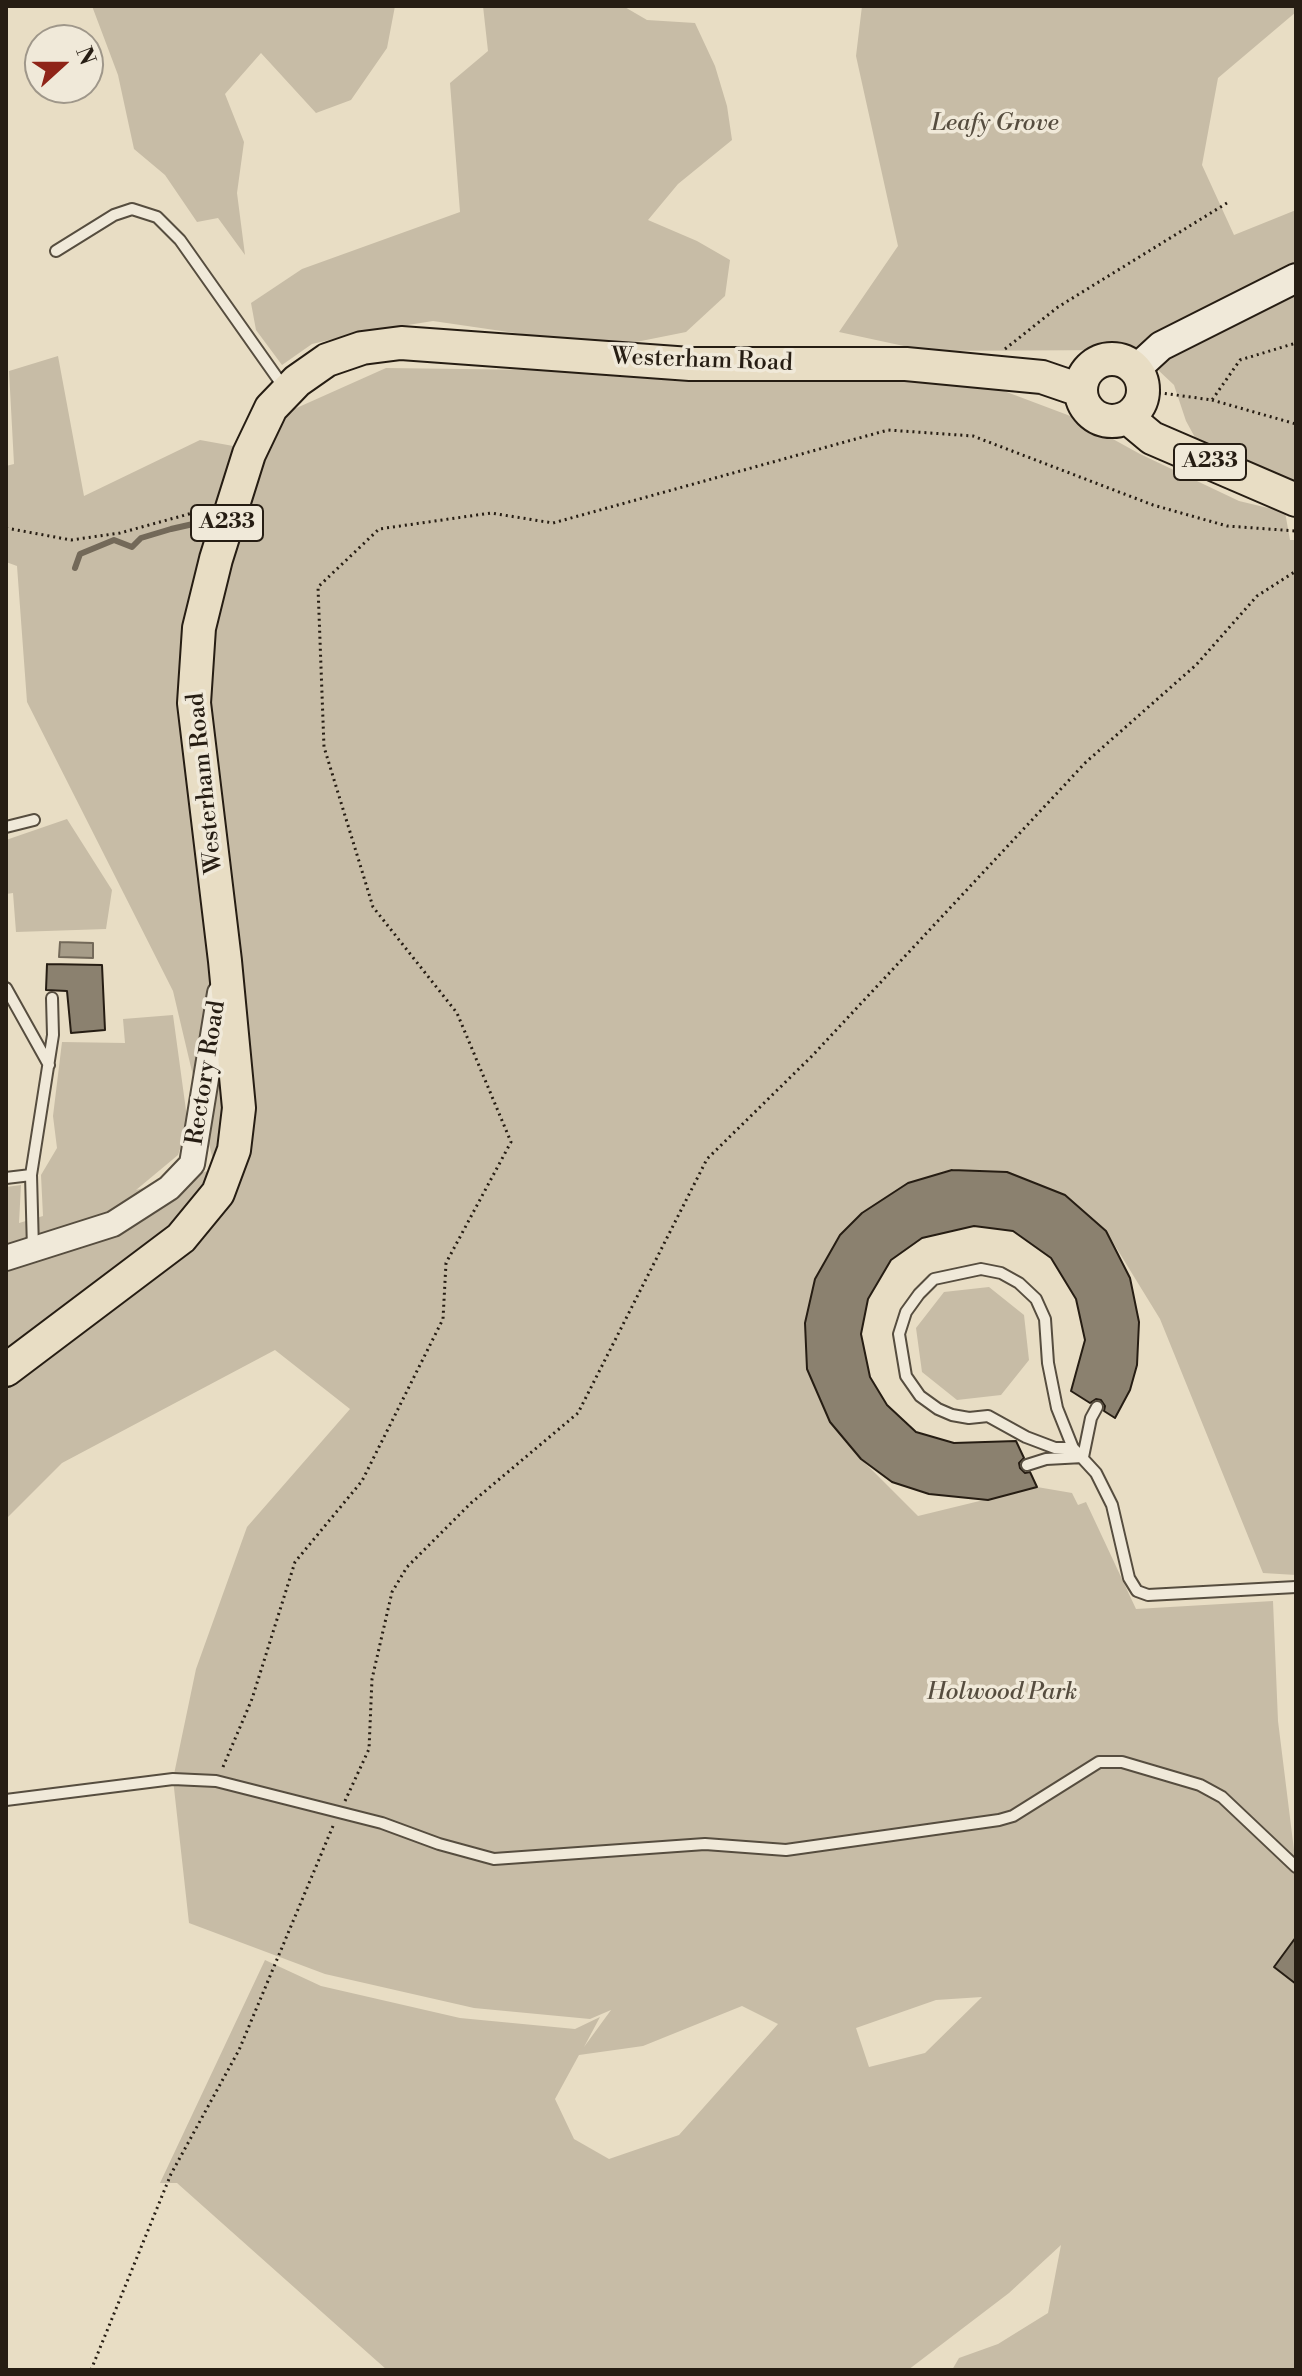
<!DOCTYPE html>
<style>
body{margin:0}
#map{position:relative;width:1302px;height:2376px;overflow:hidden;background:#e8ddc4;font-family:"Libre Bodoni",serif}
canvas{display:block}
.frame{position:absolute;inset:0;border:8px solid #261d13;pointer-events:none}
.north{position:absolute;left:24px;top:24px;width:80px;height:80px;box-sizing:border-box;background:#f0e9d9;border:2px solid #9f978a;border-radius:50%;rotate:69deg;font-size:22px;font-weight:700;line-height:32px;text-align:center;color:#261d13}
.north::after{content:'';display:block;margin:auto;width:28px;height:36px;background:#8f2418;clip-path:polygon(50% 0,100% 100%,50% 72%,0 100%)}
</style>
<div id="map">
<canvas width="1302" height="2376"></canvas>
<div class="frame"></div>
<div class="north">N</div>
</div>
<script>
const g = document.querySelector('canvas').getContext('2d');
g.lineJoin = 'round';
function fill(path, color) { g.fillStyle = color; g.fill(path, 'evenodd'); }
const toPath = rows => new Path2D(rows.map(r => 'M' + r).join(''));
function stroke(path, color, width, dash) { g.strokeStyle = color; g.lineWidth = width; g.lineCap = dash ? 'butt' : 'round'; g.setLineDash(dash || []); g.stroke(path); }
function label(font, color, halo, rows, align = 'center') {
  g.font = font + ' "Libre Bodoni",serif'; g.lineWidth = 7; g.setLineDash([]); g.textBaseline = 'middle'; g.strokeStyle = halo; g.fillStyle = color; for (const [text, x, y, turn = 0] of rows) {
    g.save(); g.translate(x, y); g.rotate((+turn || 0) * Math.PI / 180); g.textAlign = isNaN(turn) ? turn : align; if (halo) g.strokeText(text, 0, 0); g.fillText(text, 0, 0); g.restore();
  }
}
fill(toPath([
 [92,6,395,6,387,48,351,100,316,113,261,53,225,94,244,142,237,193,245,255,218,218,197,222,165,175,134,149,118,75],
 [483,6,623,6,647,20,695,23,715,66,727,106,732,140,678,184,648,220,697,241,730,260,725,296,686,332,611,347,433,321,364,332,312,344,282,365,256,330,251,303,302,269,460,212,450,83,488,51],
 [862,6,1296,6,1296,12,1218,78,1202,165,1234,235,1296,210,1296,482,1198,443,1186,421,1174,385,1140,353,1116,350,927,351,839,332,898,246,856,56],
 [58,356,84,496,200,440,261,451,292,410,386,368,539,370,682,381,890,378,996,388,1073,417,1140,454,1239,501,1285,512,1290,540,1296,540,1296,1575,1263,1573,1160,1319,1106,1231,1065,1195,932,1175,862,1212,815,1279,807,1369,861,1459,918,1516,1037,1487,1072,1493,1078,1505,1086,1502,1136,1609,1273,1601,1278,1721,1294,1850,1296,1850,1296,2370,952,2370,959,2358,998,2344,1048,2313,1061,2245,1009,2293,908,2370,387,2370,177,2183,160,2183,265,1960,321,1986,460,2018,575,2029,600,2017,584,2047,611,2010,590,2019,474,2008,325,1974,189,1923,173,1779,196,1669,247,1527,350,1409,275,1350,62,1463,6,1519,6,1187,21,1185,19,1223,43,1216,41,1175,57,1148,53,1116,62,1042,125,1043,123,1019,173,1015,188,1125,178,1155,136,1190,215,1169,173,991,27,702,17,566,6,562,6,466,14,464,9,371],
 [982,1997,925,2053,869,2067,856,2028,936,2000],
 [742,2006,778,2024,679,2135,609,2159,574,2139,555,2099,579,2055,643,2046],
 [67,819,112,890,106,929,16,932,13,893,6,894,6,840],
 [989,1287,1024,1315,1029,1360,1001,1395,957,1400,922,1372,916,1328,944,1292]
]), '#c7bca6');
const water = toPath([
 [60,942,93,943,93,958,59,957,60,942]
]);
fill(water, '#a69c88');
stroke(water, '#736959', 2);
stroke(toPath([
 [75,568,80,554,114,540,132,547,141,538,171,529,202,522,216,522]
]), '#736959', 6);
const building = toPath([
 [47,964,102,965,105,1030,71,1033,67,991,46,990,47,964],
 [952,1170,1007,1172,1065,1195,1106,1231,1130,1278,1139,1322,1137,1365,1130,1390,1115,1418,1104,1411,1105,1406,1101,1400,1096,1399,1090,1403,1071,1391,1085,1340,1076,1299,1051,1258,1013,1231,974,1226,922,1238,891,1260,868,1299,861,1334,870,1377,887,1405,916,1432,954,1443,1016,1441,1024,1458,1019,1463,1020,1468,1025,1473,1030,1472,1037,1487,988,1500,929,1494,892,1482,861,1459,830,1422,807,1369,805,1323,815,1279,840,1235,862,1213,908,1183,952,1170],
 [1296,1937,1296,1984,1274,1967,1296,1937]
]);
fill(building, '#8b816f');
stroke(building, '#261d13', 2);
const service = toPath([
 [56,251,114,215,132,209,157,217,180,240,283,386],
 [6,827,34,820],
 [6,988,49,1065],
 [6,1178,31,1175],
 [33,1249,31,1175,53,1035,52,998],
 [1073,1448,1055,1448,1026,1437,988,1416,969,1418,952,1415,938,1409,920,1396,906,1376,899,1334,906,1312,919,1294,934,1279,981,1269,1001,1273,1019,1283,1036,1299,1045,1319,1048,1363,1057,1408,1073,1448,1096,1473,1112,1505,1129,1578,1137,1591,1148,1595,1296,1587],
 [1027,1465,1046,1459,1083,1457,1091,1418,1097,1407],
 [6,1800,173,1779,216,1781,382,1823,439,1844,494,1859,705,1844,786,1850,999,1820,1013,1816,1099,1762,1122,1762,1200,1785,1222,1797,1296,1867]
]);
const tertiary = toPath([
 [6,1258,113,1224,169,1188,192,1164,220,993]
]);
const secondary = toPath([
 [1136,369,1161,346,1296,278]
]);
const primary = toPath([
 '1081 390a31 31 0 1 1 62 0a31 31 0 1 1-62 0Z',
 [1128,418,1152,438,1296,500],
 [6,1370,181,1238,218,1193,234,1150,239,1108,225,961,194,703,199,628,216,559,249,454,271,408,297,381,327,360,362,348,401,343,690,364,906,364,1042,377,1080,390]
]);
stroke(service, '#564d3f', 14);
stroke(tertiary, '#564d3f', 28);
stroke(secondary, '#261d13', 32);
stroke(primary, '#261d13', 36);
stroke(toPath([
 [1005,349,1058,307,1227,203],
 [1147,391,1212,400,1240,360,1296,343],
 [1212,400,1296,424],
 [6,528,71,540,120,533,207,509],
 [223,1767,252,1699,295,1562,362,1481,443,1319,446,1263,511,1142,457,1013,373,907,324,747,318,587,379,529,491,513,553,523,888,430,973,436,1153,505,1227,526,1296,531],
 [345,1801,369,1749,372,1679,392,1592,407,1567,471,1503,578,1413,707,1159,812,1056,1086,762,1196,665,1257,596,1296,571],
 [91,2370,171,2174,239,2050,333,1826]
]), '#261d13', 3, [2, 4]);
stroke(service, '#f0e9d9', 10);
stroke(tertiary, '#f0e9d9', 24);
stroke(secondary, '#f0e9d9', 28);
stroke(primary, '#e8ddc4', 32);
for (const [x, y, w] of [
 [1210,462,72],
 [227,523,72]
]) { const box = new Path2D(); box.roundRect(x - w / 2, y - 18, w, 36, 6); g.fillStyle = '#f0e9d9'; g.fill(box); stroke(box, '#261d13', 2); }
label('bold 22px', '#261d13', null, [
 ["A233",1210,462],
 ["A233",227,523]
]);
label('italic 24px', '#564d3f', '#f0e9d9', [
 ["Leafy Grove",995,124],
 ["Holwood Park",1002,1693]
]);
label('24px', '#261d13', '#f0e9d9', [
 ["Westerham Road",702,361,2],
 ["Westerham Road",206,783,-96],
 ["Rectory Road",207,1073,-81]
]);
</script>
